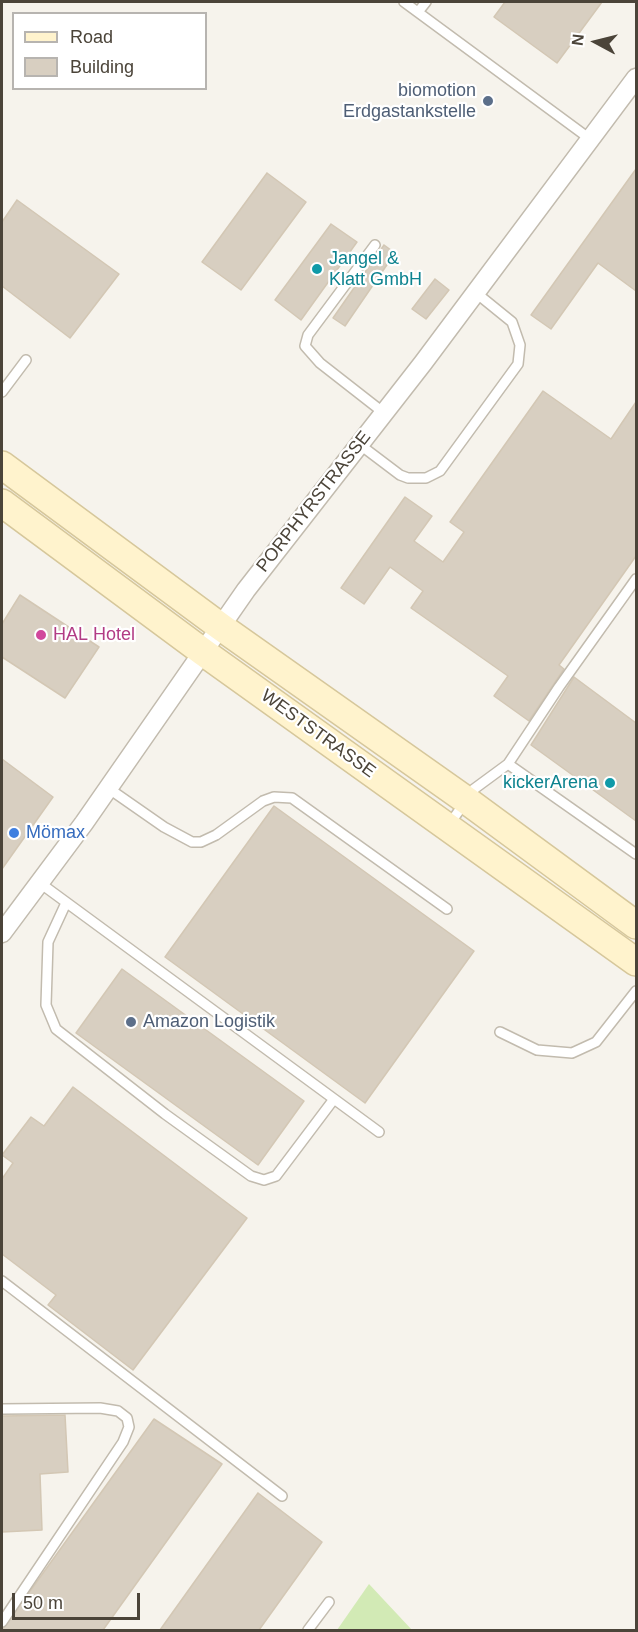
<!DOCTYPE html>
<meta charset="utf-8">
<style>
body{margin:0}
#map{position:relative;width:638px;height:1632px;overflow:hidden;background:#f6f3ec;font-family:Helvetica,sans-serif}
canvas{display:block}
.frame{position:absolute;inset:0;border:3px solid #4b4439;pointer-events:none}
.legend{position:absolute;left:12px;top:12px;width:195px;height:78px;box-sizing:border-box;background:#fff;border:2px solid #b7b4b0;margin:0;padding:8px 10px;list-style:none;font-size:18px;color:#4b4439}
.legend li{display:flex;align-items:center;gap:12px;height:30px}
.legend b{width:30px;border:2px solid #b7b4b0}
.north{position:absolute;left:566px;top:12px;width:60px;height:60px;-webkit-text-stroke:4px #fff;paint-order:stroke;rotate:277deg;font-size:16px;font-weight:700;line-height:24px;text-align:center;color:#4b4439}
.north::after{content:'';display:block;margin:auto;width:21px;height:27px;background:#4b4439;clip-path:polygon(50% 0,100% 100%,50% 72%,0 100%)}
.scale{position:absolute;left:12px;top:1593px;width:128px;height:27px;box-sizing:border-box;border:3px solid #4b4439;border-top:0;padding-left:8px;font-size:18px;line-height:21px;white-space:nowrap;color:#4b4439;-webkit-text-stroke:4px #fff;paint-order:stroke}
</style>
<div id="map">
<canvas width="638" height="1632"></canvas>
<div class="frame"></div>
<ul class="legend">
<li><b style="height:8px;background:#fff3cd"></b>Road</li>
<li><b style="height:16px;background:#d8cfc1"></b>Building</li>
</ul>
<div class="north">N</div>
<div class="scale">50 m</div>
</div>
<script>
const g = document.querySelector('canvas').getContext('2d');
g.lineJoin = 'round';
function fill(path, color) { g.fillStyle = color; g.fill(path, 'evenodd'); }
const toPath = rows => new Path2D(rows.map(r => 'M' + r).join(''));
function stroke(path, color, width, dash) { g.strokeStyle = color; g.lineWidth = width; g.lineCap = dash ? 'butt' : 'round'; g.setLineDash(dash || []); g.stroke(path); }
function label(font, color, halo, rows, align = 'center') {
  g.font = font + ' Helvetica,sans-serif'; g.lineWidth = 4.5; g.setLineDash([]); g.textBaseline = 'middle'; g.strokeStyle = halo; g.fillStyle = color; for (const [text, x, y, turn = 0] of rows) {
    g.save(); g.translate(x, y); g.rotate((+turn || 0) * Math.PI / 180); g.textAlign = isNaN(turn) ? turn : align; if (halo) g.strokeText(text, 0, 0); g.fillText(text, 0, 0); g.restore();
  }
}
fill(toPath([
 [369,1584,412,1630,337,1630]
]), '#d2eab5');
const building = toPath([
 [505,2,602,2,557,63,494,17,505,2],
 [636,169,636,291,598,263,551,329,531,315,636,169],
 [267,173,306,202,241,290,202,262,267,173],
 [17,200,119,274,70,338,2,286,2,222,17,200],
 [331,224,357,242,301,320,275,300,331,224],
 [384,245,395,253,345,326,333,318,384,245],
 [435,279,449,290,426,319,412,309,435,279],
 [543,391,611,439,636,402,636,556,559,665,564,669,529,721,494,696,508,676,411,608,423,591,390,567,364,604,341,588,405,497,432,516,414,541,443,562,464,532,450,522,543,391],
 [20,595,99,647,65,698,2,657,2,624,20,595],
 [574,677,636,723,636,821,531,745,574,677],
 [2,759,53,797,2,869,2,759],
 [274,806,474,951,365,1103,165,957,274,806],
 [122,969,304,1101,258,1165,76,1033,122,969],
 [73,1087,247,1218,133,1370,48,1305,56,1295,2,1254,2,1179,13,1163,2,1155,31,1117,44,1126,73,1087],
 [65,1415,68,1472,40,1474,42,1530,2,1532,2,1416,65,1415],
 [154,1419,222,1464,103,1630,2,1630,154,1419],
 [258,1493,322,1542,259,1630,160,1630,258,1493]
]);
fill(building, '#d8cfc1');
stroke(building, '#d3c7b4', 1.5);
const service = toPath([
 [404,2,590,139],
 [418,12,426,2],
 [375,245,308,335,305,346,320,363,384,413],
 [2,392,26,360],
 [359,444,400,475,408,478,426,478,440,471,518,364,520,345,512,322,475,292],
 [508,764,636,854],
 [108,788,164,827,192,842,201,842,216,835,263,801,274,797,292,798,447,909],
 [449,825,474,789,508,764,559,687,636,579],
 [40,883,379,1132],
 [66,903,48,942,46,1005,56,1029,165,1114,251,1176,264,1180,276,1176,334,1099],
 [500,1032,537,1050,572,1053,596,1042,636,991],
 [2,1281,282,1496],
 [2,1409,100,1408,118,1411,127,1418,129,1427,123,1442,2,1622],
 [308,1630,329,1602]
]);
const minor = toPath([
 [2,933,84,823,246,590,423,363,636,78]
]);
const secondary = toPath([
 [2,465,221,627,466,800,636,925],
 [2,503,203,652,636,962]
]);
stroke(service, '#c2bbae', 12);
stroke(minor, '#c2bbae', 21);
stroke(secondary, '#d6c79b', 30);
stroke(service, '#fff', 9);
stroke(minor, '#fff', 18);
stroke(secondary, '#fff3cd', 27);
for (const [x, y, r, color] of [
 [488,101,6,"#5c6f8a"],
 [317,269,6,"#0f9aa8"],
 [41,635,6,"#d1479c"],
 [610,783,6,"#0f9aa8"],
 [14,833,6,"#3f7fe0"],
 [131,1022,6,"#5c6f8a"]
]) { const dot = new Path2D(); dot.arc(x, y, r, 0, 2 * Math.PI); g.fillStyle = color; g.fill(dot); stroke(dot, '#fff', 2); }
label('18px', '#4e5e75', '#fff', [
 ["biomotion",476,91],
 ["Erdgastankstelle",476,112],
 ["Amazon Logistik",143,1022,"left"]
], 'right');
label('18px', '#0d838f', '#fff', [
 ["Jangel &",329,259],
 ["Klatt GmbH",329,280],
 ["kickerArena",598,783,"right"]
], 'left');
label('18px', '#4b4439', '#fff', [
 ["PORPHYRSTRASSE",314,502,-52],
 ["WESTSTRASSE",318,734,36]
]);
label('18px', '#b23c85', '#fff', [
 ["HAL Hotel",53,635]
], 'left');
label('18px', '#366cbe', '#fff', [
 ["Mömax",26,833]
], 'left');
</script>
